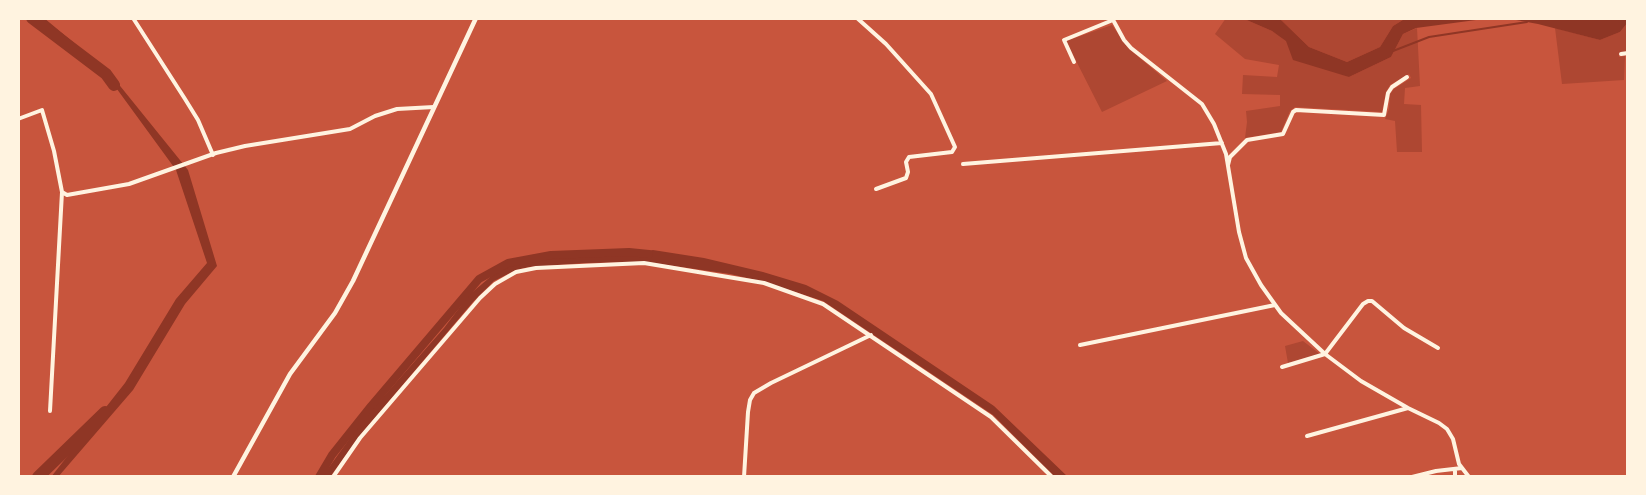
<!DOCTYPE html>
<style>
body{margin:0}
#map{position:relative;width:1646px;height:495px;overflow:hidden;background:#c8553d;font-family:"Times New Roman",serif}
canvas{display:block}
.frame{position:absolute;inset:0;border:20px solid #fff3e0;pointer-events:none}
</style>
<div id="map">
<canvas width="1646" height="495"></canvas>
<div class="frame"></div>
</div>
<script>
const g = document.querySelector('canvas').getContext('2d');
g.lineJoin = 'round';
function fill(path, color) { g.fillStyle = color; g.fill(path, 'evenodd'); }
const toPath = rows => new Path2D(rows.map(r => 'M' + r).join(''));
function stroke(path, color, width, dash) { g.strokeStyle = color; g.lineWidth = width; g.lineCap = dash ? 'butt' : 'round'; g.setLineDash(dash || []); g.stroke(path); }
fill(toPath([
 [1226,18,1242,18,1272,31,1349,77,1391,57,1403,34,1417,28,1420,86,1405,88,1404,104,1421,105,1422,152,1397,152,1395,121,1385,119,1389,109,1390,94,1394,89,1411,78,1409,74,1390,85,1386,92,1382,112,1295,107,1290,111,1281,132,1245,138,1247,122,1246,111,1280,106,1280,95,1242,94,1243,75,1277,77,1279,65,1245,59,1215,34],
 [1279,18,1406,18,1393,26,1380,47,1347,62,1309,47],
 [1628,22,1628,51,1619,53,1619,57,1625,56,1624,80,1562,84,1555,28,1600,40,1620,32],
 [1112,25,1128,48,1167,81,1102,112,1066,41],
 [1303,341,1320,354,1288,363,1285,346]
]), '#ae4732');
fill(toPath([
 [32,18,44,18,108,71,188,170,217,266,185,304,133,390,58,477,51,477,125,383,176,299,207,263,176,170,106,74],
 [1242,18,1279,18,1309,47,1347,62,1380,47,1393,26,1406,18,1428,18,1429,20,1436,18,1491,18,1416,28,1403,34,1391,57,1349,77,1293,60,1286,41,1272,31],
 [1505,18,1628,18,1628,22,1620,32,1600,40,1538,24],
 [653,250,704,258,763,272,806,285,838,301,994,406,1068,477,1055,477,993,415,823,301,764,282,730,274,646,262,586,263,529,267,516,270,494,281,473,302,362,433,330,477,322,477,363,420,444,328,469,295,495,273,507,266,550,257,634,253]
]), '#8f3625');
stroke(toPath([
 [1393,51,1429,37,1527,22]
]), '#8f3625', 2);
stroke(toPath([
 [319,477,332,455,371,406,479,279,508,263,551,255,629,252,649,254]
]), '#8f3625', 8);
stroke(toPath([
 [32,18,106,74,114,85],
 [38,477,105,412]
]), '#8f3625', 12);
stroke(toPath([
 [133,18,185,99,198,120,213,155],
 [857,18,886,44,931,94,955,147,952,152,909,157,906,162,908,172,906,178,876,189],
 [1112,18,1124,40,1131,48,1202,104,1214,124,1226,154,1239,232,1246,258,1261,285,1281,313,1325,354,1361,381,1408,408,1439,423,1447,429,1453,439,1459,464,1469,477],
 [1621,54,1628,53],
 [1074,62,1064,40,1113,20],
 [18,119,42,110,54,151,62,192,67,195,129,184,216,153,245,146,350,129,375,116,397,109,434,107],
 [963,164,1222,143],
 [1228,165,1230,157,1247,140,1283,134,1293,112,1296,110,1384,115,1388,93,1392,87,1407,77],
 [1080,345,1275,305],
 [1282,367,1325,354,1363,304,1368,301,1372,301,1404,328,1438,348],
 [50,411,62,192],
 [1307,436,1408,408],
 [333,477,360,438,480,298,495,284,516,272,536,268,644,263,764,283,823,304,991,417,1052,477],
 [744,477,748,412,750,400,754,393,771,383,871,335],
 [1412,477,1436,471,1462,468],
 [1455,477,1455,470]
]), '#fff3e0', 4);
stroke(toPath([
 [233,477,290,374,335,313,353,281,476,18]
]), '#fff3e0', 4.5);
</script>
